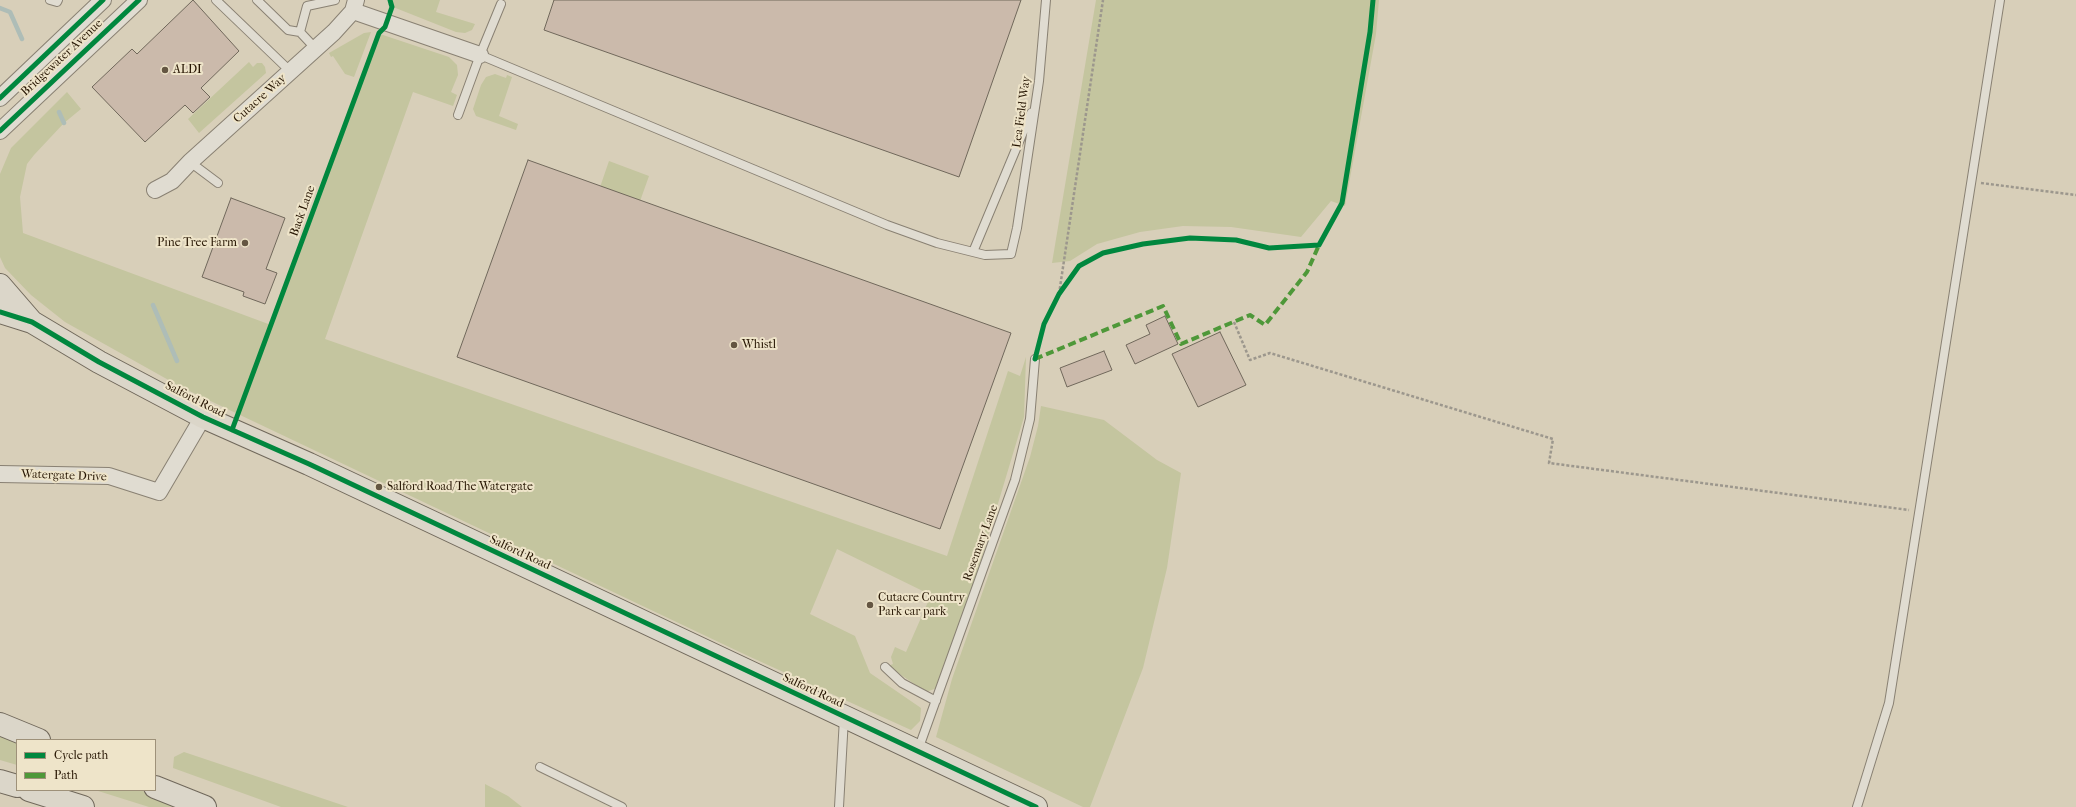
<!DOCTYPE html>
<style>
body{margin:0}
#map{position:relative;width:2076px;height:807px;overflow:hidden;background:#d8cfb9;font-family:"IM FELL French Canon",serif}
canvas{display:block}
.legend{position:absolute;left:16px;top:739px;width:140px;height:52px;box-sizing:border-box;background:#eee4c9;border:1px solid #9e9179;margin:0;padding:5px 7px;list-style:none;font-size:12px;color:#261502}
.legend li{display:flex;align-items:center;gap:8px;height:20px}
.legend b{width:20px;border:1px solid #9e9179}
</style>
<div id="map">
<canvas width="2076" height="807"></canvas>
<ul class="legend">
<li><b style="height:5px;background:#00873e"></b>Cycle path</li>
<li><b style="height:5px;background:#4e9839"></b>Path</li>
</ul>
</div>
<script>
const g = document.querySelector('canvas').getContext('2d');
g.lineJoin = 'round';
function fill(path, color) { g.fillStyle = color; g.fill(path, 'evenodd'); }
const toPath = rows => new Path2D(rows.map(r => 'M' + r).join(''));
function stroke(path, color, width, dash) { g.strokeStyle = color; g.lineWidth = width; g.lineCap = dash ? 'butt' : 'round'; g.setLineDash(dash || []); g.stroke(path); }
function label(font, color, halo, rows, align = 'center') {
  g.font = font + ' "IM FELL French Canon",serif'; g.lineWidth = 4; g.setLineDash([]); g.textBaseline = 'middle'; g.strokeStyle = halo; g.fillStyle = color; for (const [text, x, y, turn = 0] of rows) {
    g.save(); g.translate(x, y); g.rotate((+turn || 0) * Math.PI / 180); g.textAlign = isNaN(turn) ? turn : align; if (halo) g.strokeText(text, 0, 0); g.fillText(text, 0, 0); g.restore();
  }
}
fill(toPath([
 [390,0,440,0,436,12,475,24,472,30,465,33,456,32,388,5],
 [1096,0,1379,0,1376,34,1345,206,1331,201,1301,237,1231,227,1183,226,1140,232,1097,244,1070,261,1052,263],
 [371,32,354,77,345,74,333,56,331,57,329,53,364,33],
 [380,34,449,57,457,65,458,75,451,92,457,95,453,106,413,92,325,339,947,556,1008,371,1020,376,1026,357,1024,417,975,580,937,688,926,692,888,666,893,664,891,657,895,647,906,652,931,595,837,549,810,614,855,636,870,673,921,708,920,721,911,730,746,655,181,387,65,322,31,295,5,268,0,257,0,174,11,148,67,92,81,109,64,123,34,155,27,164,20,197,23,233,271,325],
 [249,62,253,67,257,63,262,63,265,67,266,73,199,133,188,119],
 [495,74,506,78,507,75,512,77,499,116,518,124,516,130,476,116,473,109,481,85,486,77],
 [609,161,649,176,639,204,599,190],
 [1041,406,1104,420,1157,460,1181,473,1167,568,1143,668,1090,807,1083,807,936,737,952,679,1030,457,1038,426],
 [0,733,17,741,17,765,0,760],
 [184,752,348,807,281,807,173,768,174,757],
 [485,784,508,796,522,807,485,807],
 [95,790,140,790,183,807,149,807]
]), '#c4c59f');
stroke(toPath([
 [0,8,10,12,22,39],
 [59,112,64,123],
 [153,305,177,361]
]), '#aebdb7', 4.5);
const building = toPath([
 [193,0,239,51,201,88,210,97,193,113,185,105,145,142,92,87,132,49,137,54,193,0],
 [554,0,1021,0,959,177,544,30,554,0],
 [528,160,1011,333,940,529,457,357,528,160],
 [231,198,285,218,266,269,277,273,265,304,243,296,244,292,202,277,231,198],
 [1165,316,1178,344,1135,364,1126,345,1150,334,1146,325,1165,316],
 [1220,332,1246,385,1198,407,1172,354,1220,332],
 [1104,351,1112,370,1067,387,1060,368,1104,351]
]);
fill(building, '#cbbaab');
stroke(building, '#70685b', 1);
const lane = toPath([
 [50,0,57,2,58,0],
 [216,0,290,71],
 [257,0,288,30,300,32,315,48],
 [300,32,307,6,335,0],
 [480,55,887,225,937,243,985,255,1011,254,1017,228,1039,81,1046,0],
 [458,115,480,55,501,4],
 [190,162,218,183],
 [973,252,1031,113],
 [885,667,902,683,936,701],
 [918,750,1015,480,1030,419,1035,359],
 [540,767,622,807],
 [839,807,844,718],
 [1857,807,1889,703,2000,0]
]);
const street = toPath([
 [353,11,480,55],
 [0,98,103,0],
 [0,131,139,0],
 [155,190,172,181,190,162,334,32,353,11,356,0],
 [0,474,109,476,159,492,203,417]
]);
const primary = toPath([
 [0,285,32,322],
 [0,312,32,322,99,362,203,417,309,464,1036,807]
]);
const highway = toPath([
 [0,724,39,740],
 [0,781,17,786],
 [155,787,205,807],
 [29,790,83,807]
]);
stroke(lane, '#898173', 10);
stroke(street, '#898173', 18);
stroke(primary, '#70685b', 24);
stroke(highway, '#70685b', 24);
stroke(toPath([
 [1981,183,2076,195],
 [1059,294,1103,0],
 [1234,322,1250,360,1270,353,1553,439,1549,463,1909,510]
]), '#9c978d', 2.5, [3, 2]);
stroke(lane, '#e0dcd1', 8);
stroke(street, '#e0dcd1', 16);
stroke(primary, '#dbd6c9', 22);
stroke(highway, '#dbd6c9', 22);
stroke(toPath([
 [1035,359,1163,306,1181,344,1250,315,1265,325,1307,272,1319,245]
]), '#4e9839', 4, [8, 4]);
stroke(toPath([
 [0,98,103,0],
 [0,131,139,0],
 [0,312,32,322,99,362,203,417,309,464,1036,807],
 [1035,359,1044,324,1059,294,1079,266,1103,253,1143,244,1190,238,1236,240,1269,248,1319,245,1342,203,1370,32,1373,0],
 [232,430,379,33,385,27,392,7,390,0]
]), '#00873e', 5);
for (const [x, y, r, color] of [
 [165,70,4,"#645642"],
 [245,243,4,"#645642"],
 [734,345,4,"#645642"],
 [379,487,4,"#645642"],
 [870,605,4,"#645642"]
]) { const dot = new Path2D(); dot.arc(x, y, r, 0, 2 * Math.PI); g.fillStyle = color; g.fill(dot); stroke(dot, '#eee4c9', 1.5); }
label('12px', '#261502', '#eee4c9', [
 ["Bridgewater Avenue",62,58,-43],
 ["Cutacre Way",260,99,-42],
 ["Lea Field Way",1022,112,-82],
 ["Back Lane",303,211,-70],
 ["Salford Road",195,400,27],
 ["Watergate Drive",64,476,2],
 ["Rosemary Lane",981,543,-70],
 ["Salford Road",520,553,25],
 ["Salford Road",813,691,25]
]);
label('12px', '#261502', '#eee4c9', [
 ["ALDI",173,70],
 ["Pine Tree Farm",237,243,"right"],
 ["Whistl",742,345],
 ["Salford Road/The Watergate",387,487],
 ["Cutacre Country",878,598],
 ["Park car park",878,612]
], 'left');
</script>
